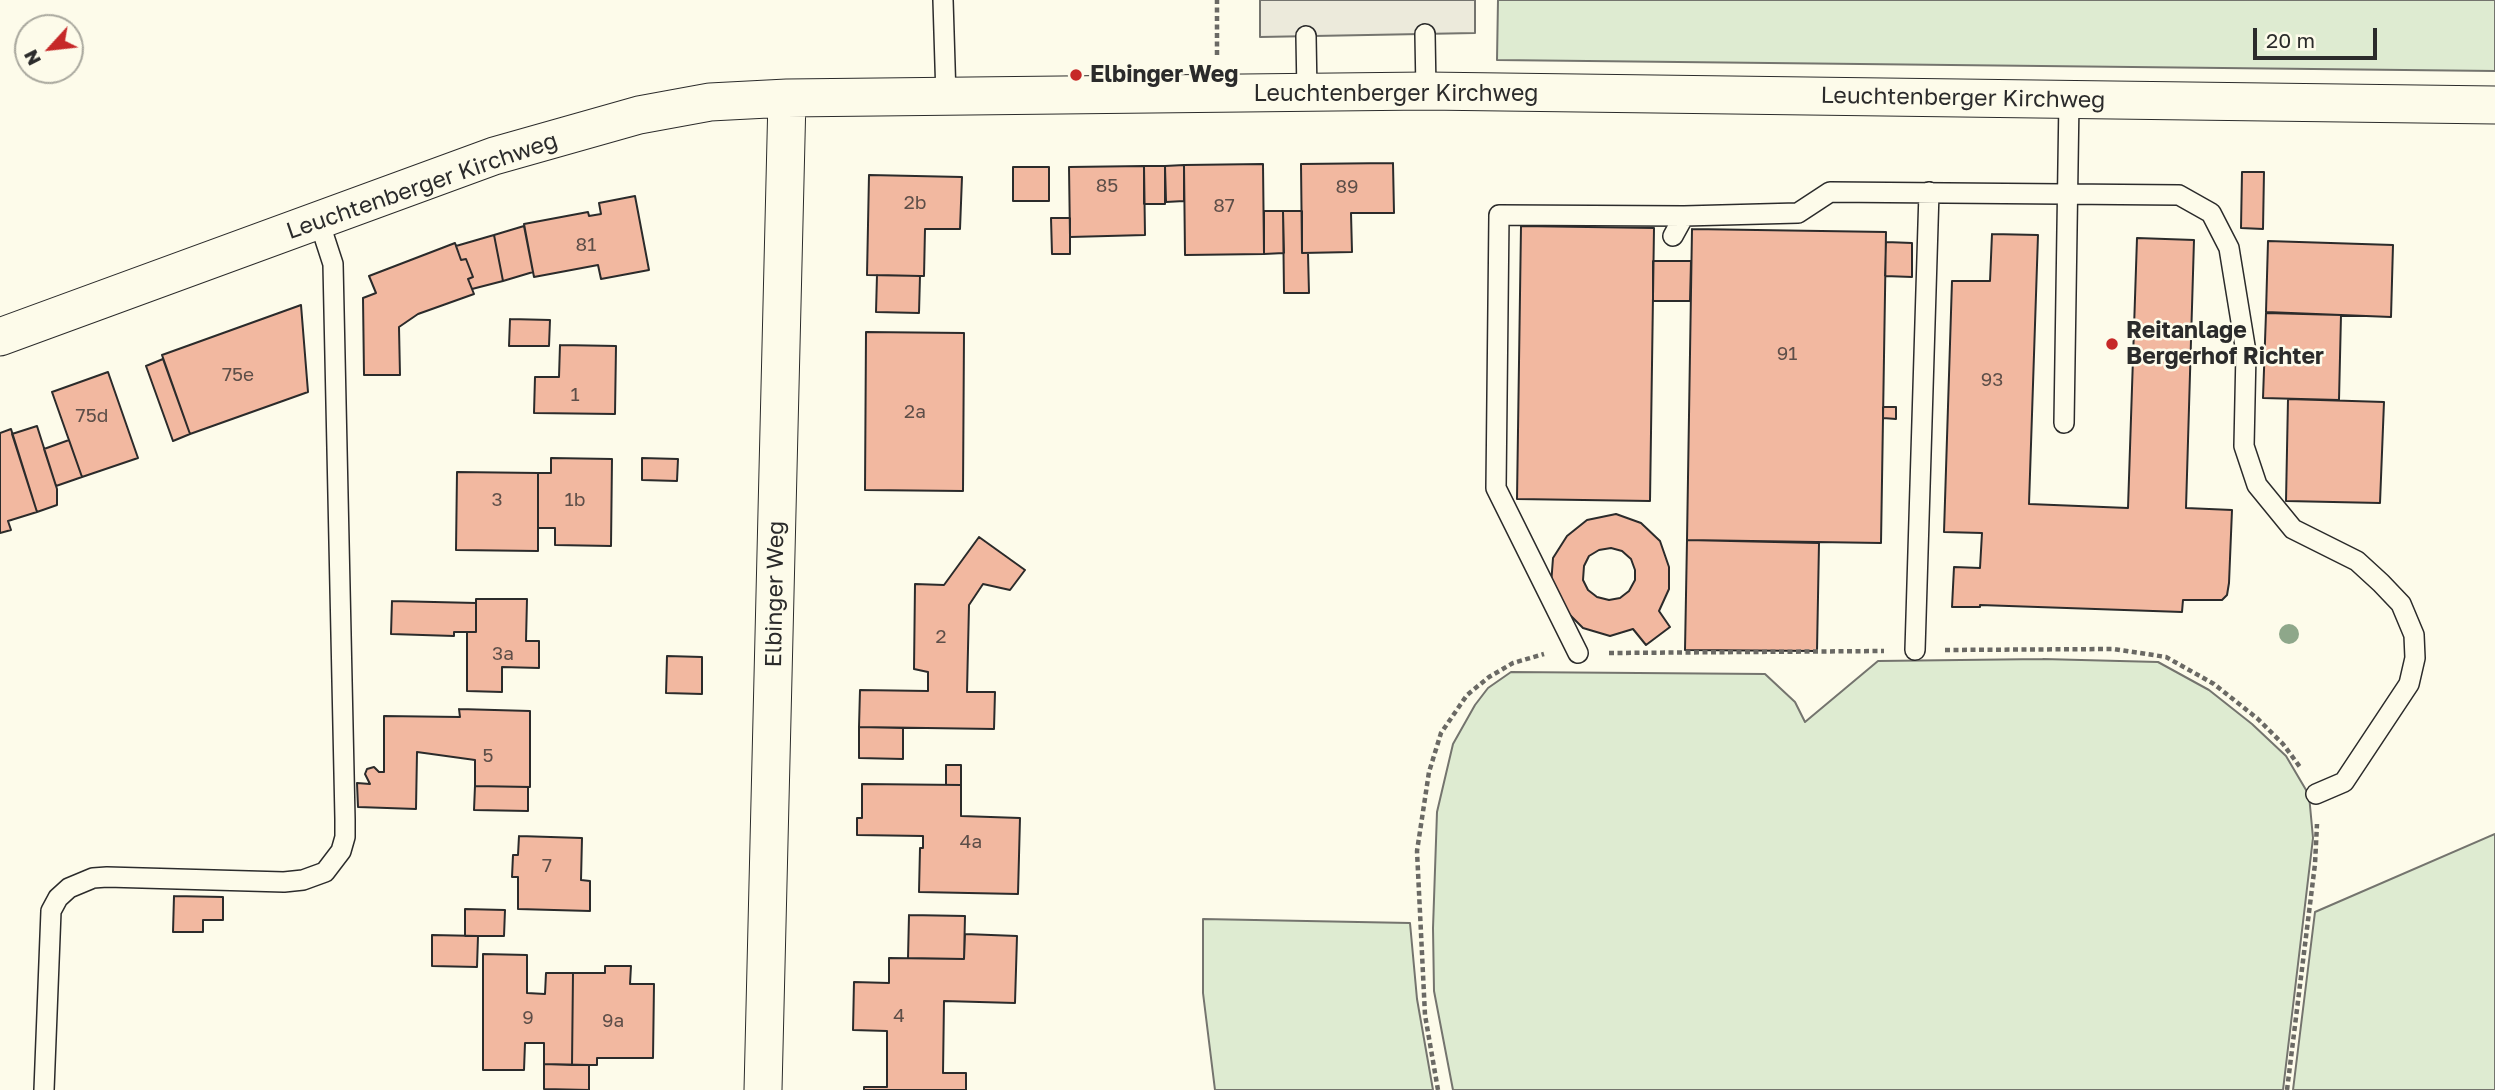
<!DOCTYPE html>
<style>
body{margin:0}
#map{position:relative;width:2495px;height:1090px;overflow:hidden;background:#fdfbea;font-family:"Golos Text",sans-serif}
canvas{display:block}
.north{position:absolute;left:14px;top:14px;width:70px;height:70px;box-sizing:border-box;background:#fdfbea;border:2px solid #a9a89e;border-radius:50%;rotate:243deg;font-size:19px;font-weight:700;line-height:28px;text-align:center;color:#2b2b2b}
.north::after{content:'';display:block;margin:auto;width:24px;height:32px;background:#c62828;clip-path:polygon(50% 0,100% 100%,50% 72%,0 100%)}
.scale{position:absolute;left:2253px;top:28px;width:124px;height:32px;box-sizing:border-box;border:4px solid #2b2b2b;border-top:0;padding-left:9px;font-size:21px;line-height:24px;white-space:nowrap;color:#2b2b2b;-webkit-text-stroke:5px #fdfbea;paint-order:stroke}
</style>
<div id="map">
<canvas width="2495" height="1090"></canvas>
<div class="north">N</div>
<div class="scale">20 m</div>
</div>
<script>
const g = document.querySelector('canvas').getContext('2d');
g.lineJoin = 'round';
function fill(path, color) { g.fillStyle = color; g.fill(path, 'evenodd'); }
const toPath = rows => new Path2D(rows.map(r => 'M' + r).join(''));
function stroke(path, color, width, dash) { g.strokeStyle = color; g.lineWidth = width; g.lineCap = dash ? 'butt' : 'round'; g.setLineDash(dash || []); g.stroke(path); }
function label(font, color, halo, rows, align = 'center') {
  g.font = font + ' "Golos Text",sans-serif'; g.lineWidth = 5; g.setLineDash([]); g.textBaseline = 'middle'; g.strokeStyle = halo; g.fillStyle = color; for (const [text, x, y, turn = 0] of rows) {
    g.save(); g.translate(x, y); g.rotate((+turn || 0) * Math.PI / 180); g.textAlign = isNaN(turn) ? turn : align; if (halo) g.strokeText(text, 0, 0); g.fillText(text, 0, 0); g.restore();
  }
}
const green = toPath([
 [1498,0,2495,0,2495,71,1497,60,1498,0],
 [2043,659,2158,662,2209,690,2252,724,2286,756,2309,795,2313,838,2283,1090,1453,1090,1434,991,1433,928,1437,812,1453,744,1475,705,1488,688,1511,672,1765,674,1795,702,1805,722,1878,661,2043,659],
 [2495,834,2495,1090,2293,1090,2315,912,2495,834],
 [1203,919,1410,923,1417,999,1433,1090,1215,1090,1203,993,1203,919]
]);
fill(green, '#deebd1');
stroke(green, '#74746e', 2);
const parking = toPath([
 [1260,0,1475,0,1475,33,1260,37,1260,0]
]);
fill(parking, '#eceadb');
stroke(parking, '#74746e', 2);
const building = toPath([
 [1393,163,1394,213,1351,213,1352,252,1302,253,1301,164,1393,163],
 [1263,164,1264,254,1185,255,1184,165,1263,164],
 [1184,165,1184,201,1166,202,1165,166,1184,165],
 [1144,166,1145,235,1070,237,1069,167,1144,166],
 [1144,166,1165,166,1165,204,1144,204,1144,166],
 [1013,167,1049,167,1049,201,1013,201,1013,167],
 [2242,172,2264,172,2263,229,2241,228,2242,172],
 [869,175,962,177,960,229,925,229,924,276,867,275,869,175],
 [635,196,649,270,601,279,598,265,534,277,524,224,588,212,589,216,601,214,599,203,635,196],
 [1264,211,1283,211,1284,253,1264,254,1264,211],
 [1283,211,1302,211,1302,253,1308,253,1309,293,1284,293,1283,211],
 [1051,218,1070,218,1070,254,1052,254,1051,218],
 [524,226,533,272,503,281,494,235,524,226],
 [1521,226,1654,228,1650,501,1517,499,1521,226],
 [1692,229,1886,232,1881,543,1687,540,1692,229],
 [1992,234,2038,235,2029,504,2128,508,2137,238,2194,240,2186,508,2232,510,2229,583,2227,595,2222,600,2183,600,2182,612,1980,605,1980,607,1952,607,1954,567,1980,568,1982,533,1944,532,1952,281,1990,281,1992,234],
 [494,235,503,281,472,289,468,279,473,277,466,259,461,260,456,246,494,235],
 [2268,241,2393,245,2391,317,2266,312,2268,241],
 [1886,242,1912,243,1912,277,1885,276,1886,242],
 [455,243,461,260,466,259,473,277,468,279,474,294,418,314,399,327,400,375,364,375,363,298,376,293,369,276,455,243],
 [1653,261,1691,261,1690,301,1653,301,1653,261],
 [877,275,920,276,919,313,876,312,877,275],
 [301,305,308,392,190,434,162,355,301,305],
 [2266,313,2341,315,2339,400,2263,398,2266,313],
 [510,319,550,320,549,346,509,346,510,319],
 [866,332,964,333,963,491,865,490,866,332],
 [560,345,616,346,615,414,534,413,535,377,559,377,560,345],
 [163,359,190,434,173,441,146,366,163,359],
 [108,372,138,458,82,477,52,392,108,372],
 [2288,399,2384,402,2380,503,2286,501,2288,399],
 [1883,407,1896,407,1896,419,1883,418,1883,407],
 [37,426,57,489,57,505,37,512,12,434,37,426],
 [11,429,37,512,8,521,11,530,0,533,0,433,11,429],
 [69,440,82,477,56,486,44,449,69,440],
 [551,458,612,459,611,546,555,545,555,528,538,528,538,473,551,473,551,458],
 [642,458,678,459,677,481,642,480,642,458],
 [457,472,538,473,538,551,456,550,457,472],
 [1616,514,1641,523,1660,541,1669,567,1669,589,1659,611,1670,627,1646,645,1633,629,1610,636,1583,628,1564,609,1551,585,1553,558,1567,536,1587,520,1616,514],
 [1611,548,1622,551,1631,559,1635,570,1635,580,1629,591,1620,598,1609,600,1597,597,1588,590,1583,580,1584,566,1589,556,1599,550,1611,548],
 [979,537,1025,570,1010,590,983,584,969,605,967,692,995,692,994,729,859,727,860,690,928,691,928,672,914,669,915,584,944,585,979,537],
 [1687,540,1819,543,1817,651,1685,650,1687,540],
 [476,599,527,599,526,641,539,641,539,668,502,667,502,692,467,691,467,632,476,632,476,599],
 [392,601,476,603,476,632,454,632,454,636,391,634,392,601],
 [667,656,702,657,702,694,666,693,667,656],
 [459,709,530,711,530,787,475,786,475,760,417,752,416,809,358,807,357,783,370,784,365,774,367,769,374,767,379,772,384,772,384,716,460,717,459,709],
 [859,727,903,728,903,759,859,758,859,727],
 [946,765,961,765,961,785,946,785,946,765],
 [862,784,961,785,961,816,1020,818,1018,894,919,892,920,848,923,848,923,836,857,835,857,818,862,818,862,784],
 [475,786,528,787,528,811,474,810,475,786],
 [519,836,582,838,581,880,590,881,590,911,518,909,518,877,512,877,513,855,518,855,519,836],
 [174,896,223,897,223,920,203,920,203,932,173,932,174,896],
 [465,909,505,910,504,936,465,936,465,909],
 [909,915,965,916,964,959,908,958,909,915],
 [965,934,1017,936,1015,1003,944,1001,943,1073,966,1073,966,1090,864,1090,864,1087,887,1087,887,1031,853,1030,854,982,889,983,889,958,964,959,965,934],
 [432,935,478,936,477,967,432,966,432,935],
 [483,954,527,955,527,993,545,994,546,973,573,973,572,1065,544,1064,544,1043,525,1043,524,1070,483,1070,483,954],
 [605,966,631,966,630,984,654,984,653,1058,597,1058,597,1065,572,1065,573,973,605,973,605,966],
 [544,1064,589,1065,589,1090,544,1089,544,1064]
]);
fill(building, '#f2b8a0');
stroke(building, '#2b2b2b', 2);
const service = toPath([
 [943,0,946,97],
 [1425,34,1426,91],
 [1306,36,1307,93],
 [1673,236,1684,216,1798,213,1830,192,2179,195,2211,213,2229,248,2246,352,2244,446,2257,485,2293,529,2357,561,2381,583,2401,604,2414,635,2415,658,2409,684,2344,782,2316,794],
 [2064,423,2069,100],
 [1915,650,1929,192],
 [1578,653,1496,488,1499,215,1684,216],
 [44,1090,51,911,58,898,69,888,93,878,107,877,284,882,303,880,325,872,341,851,345,837,345,819,333,264,319,221]
]);
const minor = toPath([
 [0,337,494,156,639,115,710,102,787,98,1426,91,2495,105],
 [763,1090,787,98]
]);
stroke(service, '#2b2b2b', 22);
stroke(minor, '#2b2b2b', 39);
stroke(toPath([
 [1217,55,1217,0],
 [1945,650,2114,649,2166,657,2214,684,2258,719,2283,744,2300,767],
 [1609,653,1884,651],
 [1438,1090,1425,1015,1417,851,1429,772,1441,733,1467,695,1489,677,1513,663,1544,654],
 [2287,1090,2315,864,2317,824]
]), '#6a6964', 4.5, [5, 3.5]);
stroke(service, '#fdfbea', 19);
stroke(minor, '#fdfbea', 37);
g.fillStyle = '#8ea78a';
for (const [x, y] of [
 [2289,634]
]) { g.beginPath(); g.arc(x, y, 10, 0, 2 * Math.PI); g.fill(); }
for (const [x, y, r, color] of [
 [1076,75,7,"#c62828"],
 [2112,344,7,"#c62828"]
]) { const dot = new Path2D(); dot.arc(x, y, r, 0, 2 * Math.PI); g.fillStyle = color; g.fill(dot); stroke(dot, '#fdfbea', 2.5); }
label('19px', '#5d4e48', null, [
 ["85",1107,186],
 ["89",1347,187],
 ["2b",915,203],
 ["87",1224,206],
 ["81",586,245],
 ["91",1787,354],
 ["75e",238,375],
 ["93",1992,380],
 ["1",575,395],
 ["2a",915,412],
 ["75d",92,416],
 ["3",497,500],
 ["1b",575,500],
 ["2",941,637],
 ["3a",503,654],
 ["5",488,756],
 ["4a",971,842],
 ["7",547,866],
 ["4",899,1016],
 ["9",528,1018],
 ["9a",613,1021]
]);
label('bold 23px', '#2b2b2b', '#fdfbea', [
 ["Elbinger Weg",1090,75],
 ["Reitanlage",2126,331],
 ["Bergerhof Richter",2126,357]
], 'left');
label('23px', '#2b2b2b', '#fdfbea', [
 ["Leuchtenberger Kirchweg",1396,94],
 ["Leuchtenberger Kirchweg",1963,98,1],
 ["Leuchtenberger Kirchweg",422,186,-19],
 ["Elbinger Weg",775,594,-89]
]);
</script>
